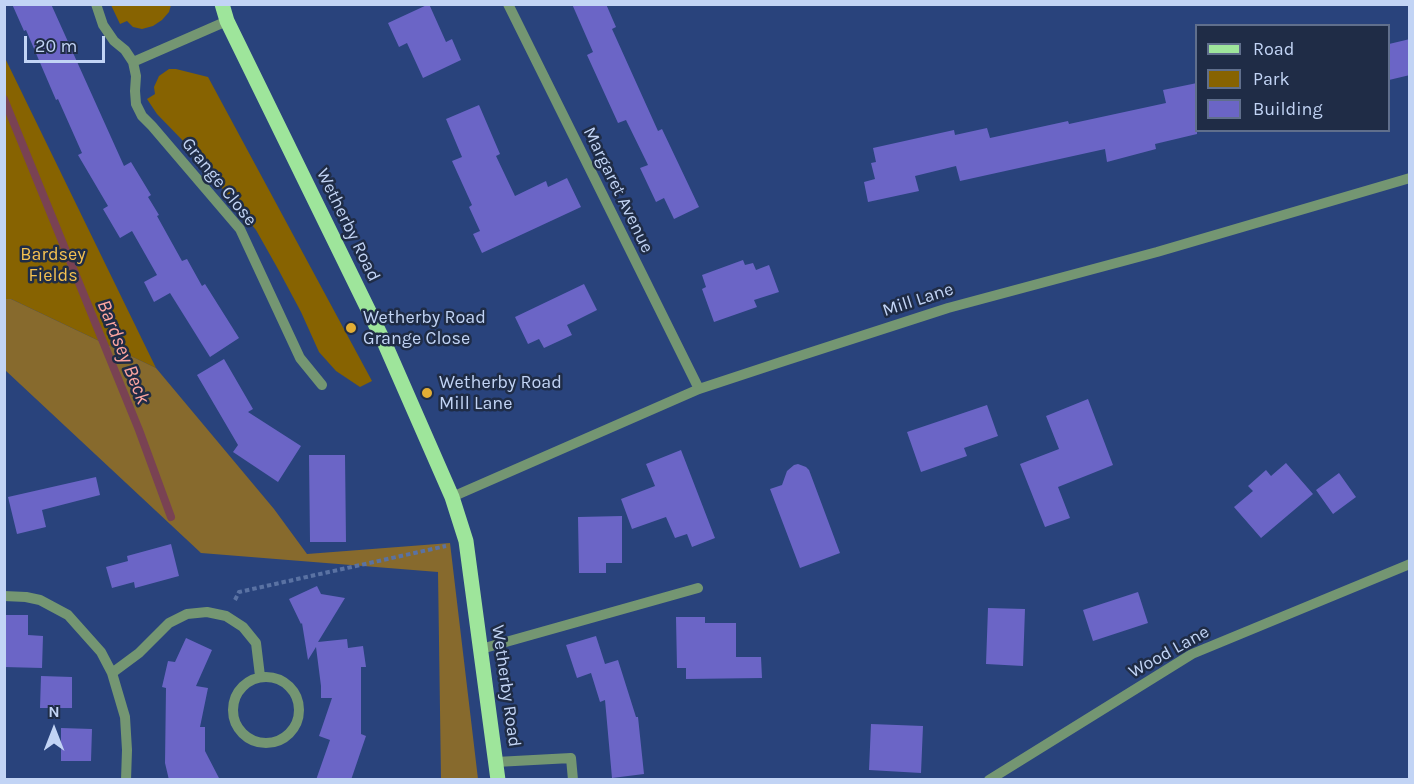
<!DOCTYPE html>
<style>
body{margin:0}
#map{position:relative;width:1414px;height:784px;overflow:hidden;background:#29437c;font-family:Karla,sans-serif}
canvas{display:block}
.frame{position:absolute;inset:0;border:6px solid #c2d4f5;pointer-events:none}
.legend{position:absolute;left:1195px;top:24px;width:195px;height:108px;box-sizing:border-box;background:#1f2c46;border:2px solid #606f8c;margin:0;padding:8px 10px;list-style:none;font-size:18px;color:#c2d4f5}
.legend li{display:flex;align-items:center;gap:12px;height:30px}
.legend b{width:30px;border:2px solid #606f8c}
.north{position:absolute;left:24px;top:700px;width:60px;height:60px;-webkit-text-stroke:4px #1f2c46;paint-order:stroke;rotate:0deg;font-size:16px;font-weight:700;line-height:24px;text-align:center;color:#c2d4f5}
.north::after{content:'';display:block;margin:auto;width:21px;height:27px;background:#c2d4f5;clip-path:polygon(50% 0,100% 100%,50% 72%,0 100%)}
.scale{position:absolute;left:24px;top:36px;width:81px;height:27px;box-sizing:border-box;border:3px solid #c2d4f5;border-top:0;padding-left:8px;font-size:18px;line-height:21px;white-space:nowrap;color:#c2d4f5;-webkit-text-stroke:4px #1f2c46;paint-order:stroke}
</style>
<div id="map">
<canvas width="1414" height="784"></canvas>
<div class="frame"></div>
<ul class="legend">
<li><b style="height:8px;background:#9ee59b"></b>Road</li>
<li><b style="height:16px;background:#876301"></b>Park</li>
<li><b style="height:16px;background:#6b65c6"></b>Building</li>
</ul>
<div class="north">N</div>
<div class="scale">20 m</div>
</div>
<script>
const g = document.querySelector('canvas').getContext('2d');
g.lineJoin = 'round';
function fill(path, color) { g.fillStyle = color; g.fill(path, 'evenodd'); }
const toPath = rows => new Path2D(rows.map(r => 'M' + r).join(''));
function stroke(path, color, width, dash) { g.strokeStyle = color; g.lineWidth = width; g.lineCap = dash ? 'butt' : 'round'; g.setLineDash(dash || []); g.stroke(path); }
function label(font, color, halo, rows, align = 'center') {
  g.font = font + ' Karla,sans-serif'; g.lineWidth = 5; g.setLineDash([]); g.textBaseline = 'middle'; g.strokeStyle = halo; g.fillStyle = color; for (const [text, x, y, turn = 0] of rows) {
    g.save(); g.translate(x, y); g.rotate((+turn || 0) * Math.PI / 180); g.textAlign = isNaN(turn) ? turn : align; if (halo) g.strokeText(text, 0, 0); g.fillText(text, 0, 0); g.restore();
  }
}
fill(toPath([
 [111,5,111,4,171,5,169,12,162,20,153,26,142,29,133,27,127,21,120,24],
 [4,56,156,368,11,299,5,299],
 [169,69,176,69,208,77,372,381,360,387,336,371,319,352,301,312,278,269,256,230,187,145,157,114,147,99,155,94,154,87,159,76]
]), '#876301');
fill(toPath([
 [4,299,11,299,156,368,274,509,307,554,450,543,478,779,441,779,438,572,201,553,5,370]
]), '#876a2d');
stroke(toPath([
 [4,99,139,430,171,517]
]), '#794253', 8);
fill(toPath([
 [12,4,51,4,124,166,131,162,151,195,148,197,159,215,157,216,182,261,187,259,202,286,205,284,239,338,210,357,170,293,154,302,144,282,157,275,132,231,120,238,103,209,108,206,78,155,82,153,58,99,56,100,26,30,24,31],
 [429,4,446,42,452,39,461,60,423,78,407,43,399,47,388,23],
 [572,4,606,4,616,27,612,29,658,131,662,129,699,207,674,219,664,198,656,202,640,168,648,165,626,120,618,123,587,55,593,52],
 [1410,39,1410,75,1389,80,1389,44],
 [1197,83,1197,134,1155,144,1156,149,1107,162,1105,149,960,181,956,166,915,176,919,191,868,202,864,182,875,179,871,163,876,162,873,148,954,130,955,135,987,128,990,138,1068,121,1069,124,1166,103,1163,90],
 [479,105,500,154,496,156,515,196,546,181,548,187,567,178,581,207,482,253,473,234,480,231,469,207,472,205,452,161,462,157,446,119],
 [743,260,745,265,753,263,756,270,769,265,779,292,754,300,757,307,714,322,702,289,706,287,702,275],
 [584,284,597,310,567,325,572,335,544,348,539,339,528,344,515,317],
 [224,359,253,409,248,412,301,446,278,482,233,452,238,445,197,375],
 [1088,399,1113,465,1058,487,1070,518,1045,527,1020,464,1059,449,1046,416],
 [987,405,998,436,964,448,967,456,921,472,907,432],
 [681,450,715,538,692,547,687,534,675,538,666,517,632,529,621,499,655,486,646,464],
 [309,455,345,455,346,542,310,542],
 [1286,463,1313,494,1261,538,1234,507,1253,491,1248,486,1266,470,1271,476],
 [798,464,806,467,809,470,840,553,800,568,770,489,782,485,787,471,794,465],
 [1339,473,1356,497,1333,514,1316,490],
 [96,477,100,495,42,510,46,527,17,534,8,497],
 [622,516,622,563,606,563,606,573,579,573,578,517],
 [171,544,179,576,135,588,134,582,112,588,106,567,128,561,127,556],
 [317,586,321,594,345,598,318,642,347,639,348,648,363,646,366,667,361,667,361,734,366,736,351,780,316,780,330,740,319,736,332,698,321,698,321,686,316,647,308,660,302,623,301,624,289,599],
 [1138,592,1148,623,1093,641,1083,610],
 [988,608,1025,609,1023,666,986,664],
 [4,615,28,615,28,635,43,636,42,668,4,667],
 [676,617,705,617,705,623,736,623,736,657,761,657,762,678,686,679,686,668,677,668],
 [596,636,605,664,618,660,636,717,638,717,644,774,612,778,605,700,600,702,591,673,577,678,566,645],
 [186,638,212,650,196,686,208,688,200,727,205,727,205,751,220,780,169,780,165,763,166,688,162,687,168,661,175,662],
 [41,676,72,677,72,708,40,708],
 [871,724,923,726,921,773,869,770],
 [61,728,92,729,91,761,61,761]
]), '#6b65c6');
stroke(toPath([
 [235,600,239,592,446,546]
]), '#5a72a3', 4, [4.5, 3]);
stroke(toPath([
 [96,4,103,25,114,41,125,50,133,62,136,76,135,91,136,104,142,116,152,126,240,229,300,358,322,385],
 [508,4,699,389],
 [133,62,227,21],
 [452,497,699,389,781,362,948,308,1157,252,1410,178],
 [4,596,26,597,40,600,68,615,101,652,112,673,125,717,127,750,126,780],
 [481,649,698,588],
 [112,673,139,653,169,623,187,614,207,612,226,616,243,627,256,643,260,676],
 '233 710a33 33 0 1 1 66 0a33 33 0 1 1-66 0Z',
 [496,762,571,758,573,780],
 [989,780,1192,654,1410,564]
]), '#749672', 10);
stroke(toPath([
 [222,4,227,21,385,344,452,497,466,541,498,780]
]), '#9ee59b', 15);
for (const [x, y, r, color] of [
 [351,328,6,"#e3ae35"],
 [427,393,6,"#e3ae35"]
]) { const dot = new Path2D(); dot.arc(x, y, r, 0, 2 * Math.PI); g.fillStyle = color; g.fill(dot); stroke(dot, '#1f2c46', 2); }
label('18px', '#c2d4f5', '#1f2c46', [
 ["Grange Close",219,182,51],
 ["Margaret Avenue",618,190,64],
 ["Wetherby Road",348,225,64],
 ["Mill Lane",918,300,-18],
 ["Wood Lane",1169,652,-29],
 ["Wetherby Road",506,686,82]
]);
label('18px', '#f5c151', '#1f2c46', [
 ["Bardsey",53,255],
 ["Fields",53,276]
]);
label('18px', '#c2d4f5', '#1f2c46', [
 ["Wetherby Road",363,318],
 ["Grange Close",363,339],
 ["Wetherby Road",439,383],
 ["Mill Lane",439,404]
], 'left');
label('italic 20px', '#fda5a0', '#1f2c46', [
 ["Bardsey Beck",123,352,68]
]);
</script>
